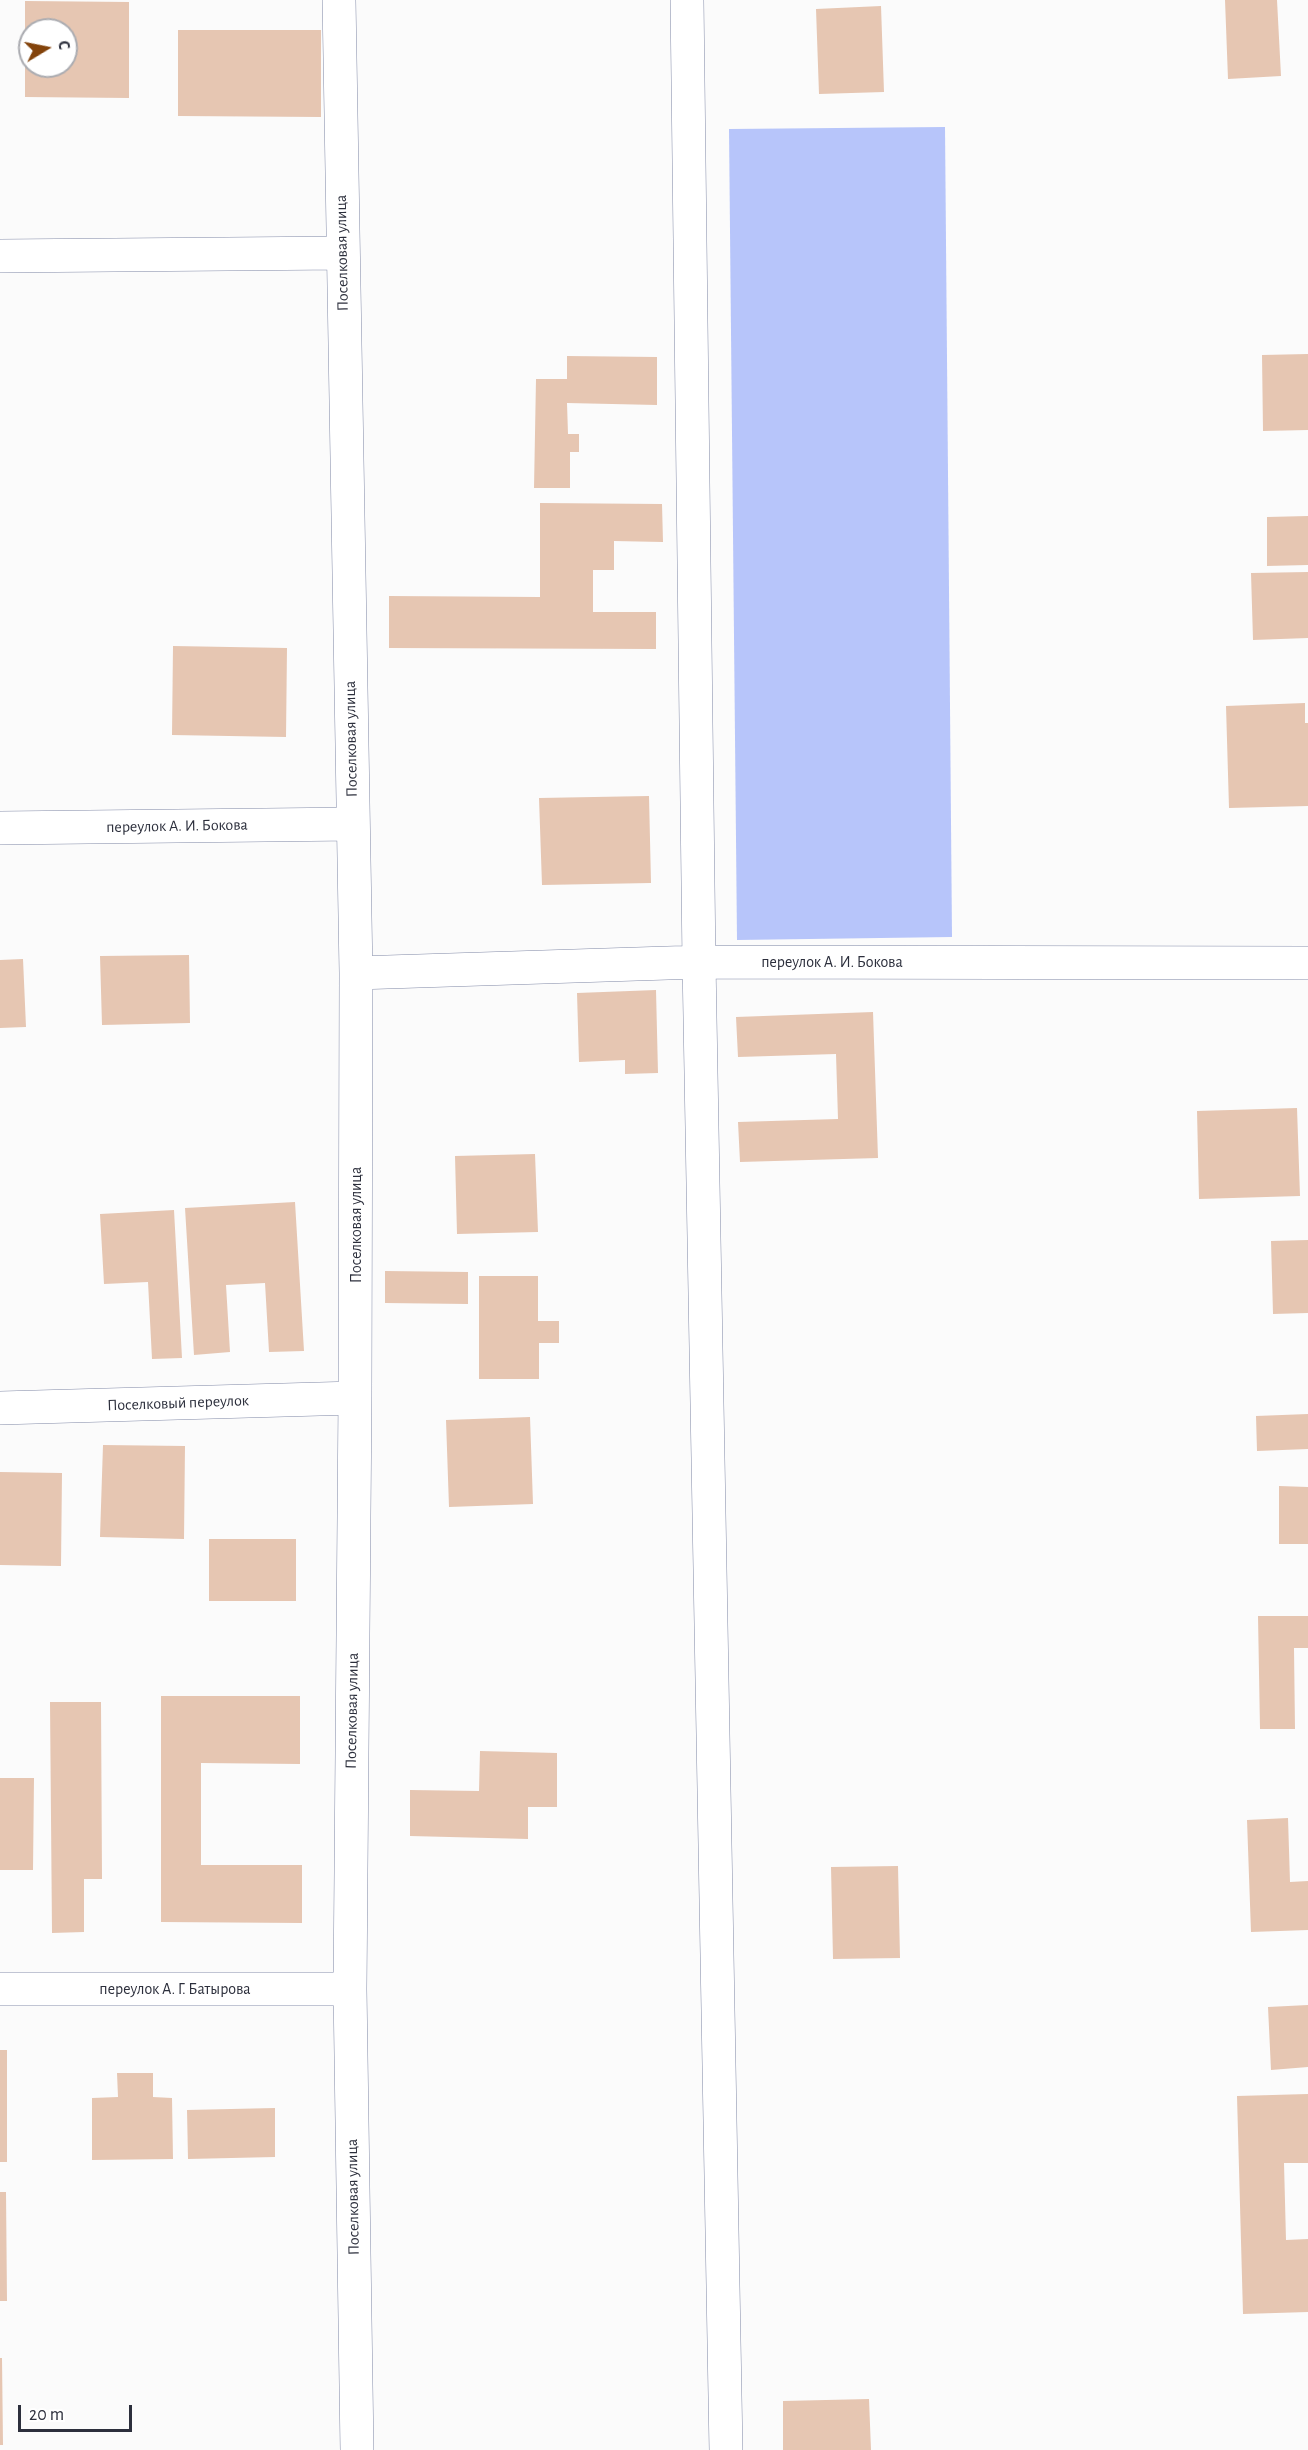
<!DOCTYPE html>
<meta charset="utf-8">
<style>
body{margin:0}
#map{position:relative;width:1308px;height:2450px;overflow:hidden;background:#fbfbfb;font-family:"Alegreya Sans",sans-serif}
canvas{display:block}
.north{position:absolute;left:18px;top:18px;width:60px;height:60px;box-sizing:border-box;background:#fff;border:2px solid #abacb1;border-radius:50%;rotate:80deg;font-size:16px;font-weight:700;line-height:24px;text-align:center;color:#2c2f3c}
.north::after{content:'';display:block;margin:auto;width:21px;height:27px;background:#83430b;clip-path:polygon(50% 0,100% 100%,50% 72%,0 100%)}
.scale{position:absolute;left:18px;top:2405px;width:114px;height:27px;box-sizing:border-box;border:3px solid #2c2f3c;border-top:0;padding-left:8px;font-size:18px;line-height:21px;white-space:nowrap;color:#2c2f3c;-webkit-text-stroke:4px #fff;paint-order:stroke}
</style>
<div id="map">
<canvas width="1308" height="2450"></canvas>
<div class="north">С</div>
<div class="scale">20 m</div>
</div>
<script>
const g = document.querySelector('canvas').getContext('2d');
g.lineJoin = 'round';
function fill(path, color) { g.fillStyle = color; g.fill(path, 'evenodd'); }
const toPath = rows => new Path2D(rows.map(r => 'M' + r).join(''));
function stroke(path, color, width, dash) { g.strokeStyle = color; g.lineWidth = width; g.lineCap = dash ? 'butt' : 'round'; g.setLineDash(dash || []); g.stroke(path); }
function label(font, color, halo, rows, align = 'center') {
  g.font = font + ' "Alegreya Sans",sans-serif'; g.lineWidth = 4.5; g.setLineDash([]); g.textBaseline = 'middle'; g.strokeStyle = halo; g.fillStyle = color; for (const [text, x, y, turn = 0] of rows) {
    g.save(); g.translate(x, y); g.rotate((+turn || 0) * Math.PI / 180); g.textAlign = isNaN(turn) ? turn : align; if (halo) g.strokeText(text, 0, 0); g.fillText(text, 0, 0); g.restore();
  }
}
fill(toPath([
 [945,127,952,937,737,940,729,129]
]), '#b7c5fa');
fill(toPath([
 [1225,0,1277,0,1281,76,1228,79],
 [25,1,129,2,129,98,25,97],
 [30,30,66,30,66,66,30,66],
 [881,6,884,92,819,94,816,9],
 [178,30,321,30,321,117,178,116],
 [1308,354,1308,430,1263,431,1262,355],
 [567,356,657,357,657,405,567,403,568,434,579,434,579,452,570,452,570,488,534,488,536,379,567,379],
 [540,503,662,504,663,542,614,541,614,570,593,570,593,612,656,612,656,649,389,648,389,596,540,597],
 [1308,516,1308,565,1267,566,1267,517],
 [1308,572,1308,638,1253,640,1251,573],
 [173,646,287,648,286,737,172,735],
 [1305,703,1305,723,1308,723,1308,806,1229,808,1226,706],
 [649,796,651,883,542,885,539,798],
 [189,955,190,1023,102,1025,100,956],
 [23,959,26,1027,0,1028,0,960],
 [656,990,658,1073,625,1074,625,1060,579,1062,577,993],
 [873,1012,878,1158,740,1162,738,1122,838,1119,836,1054,738,1057,736,1017],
 [1297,1108,1300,1196,1199,1199,1197,1111],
 [535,1154,538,1232,457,1234,455,1156],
 [295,1202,304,1351,269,1352,265,1283,226,1285,230,1352,194,1355,185,1208],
 [174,1210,182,1358,152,1359,148,1282,104,1284,100,1214],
 [1308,1240,1308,1313,1273,1314,1271,1241],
 [385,1271,468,1272,468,1304,385,1303],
 [479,1276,538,1276,538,1321,559,1321,559,1343,539,1343,539,1379,479,1379],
 [1308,1414,1308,1449,1257,1451,1256,1416],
 [530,1417,533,1504,449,1507,446,1420],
 [103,1445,185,1446,184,1539,100,1537],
 [0,1472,62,1473,61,1566,0,1565],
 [1279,1486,1308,1487,1308,1544,1279,1544],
 [209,1539,296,1539,296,1601,209,1601],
 [1258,1616,1308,1616,1308,1648,1294,1648,1295,1729,1260,1729],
 [161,1696,300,1696,300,1764,201,1763,201,1865,302,1865,302,1923,161,1922],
 [50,1702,101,1702,102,1879,84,1879,84,1932,52,1933],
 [480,1751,557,1753,557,1807,528,1807,528,1839,410,1836,410,1790,479,1791],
 [0,1778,34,1778,33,1870,0,1870],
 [1288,1818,1290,1882,1308,1881,1308,1930,1251,1932,1247,1820],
 [898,1866,900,1958,833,1959,831,1867],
 [1308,2005,1308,2067,1271,2070,1268,2007],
 [0,2050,7,2050,7,2162,0,2162],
 [117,2073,153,2073,153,2097,172,2098,173,2159,92,2160,92,2098,118,2097],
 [1308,2094,1308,2163,1284,2163,1286,2240,1308,2239,1308,2312,1243,2314,1237,2096],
 [275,2108,275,2157,188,2159,187,2110],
 [0,2192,6,2192,7,2301,0,2301],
 [0,2358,2,2358,3,2445,0,2445],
 [869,2399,871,2450,783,2450,783,2401]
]), '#e6c6b2');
const minor = toPath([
 [339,0,356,973,355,1398,350,1989,357,2450],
 [687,0,699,962,726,2450],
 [0,256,341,253],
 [0,828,353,824],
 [356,973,699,962,1308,963],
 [0,1408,355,1398],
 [0,1989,350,1989]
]);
stroke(minor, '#838ba8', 34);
stroke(minor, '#fff', 33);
label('16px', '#2c2f3c', '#fff', [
 ["Поселковая улица",342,253,-91],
 ["Поселковая улица",351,739,-91],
 ["переулок А. И. Бокова",177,826,-1],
 ["переулок А. И. Бокова",832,962],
 ["Поселковая улица",356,1225,-90],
 ["Поселковый переулок",178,1403,-2],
 ["Поселковая улица",352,1711,-89],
 ["переулок А. Г. Батырова",175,1989],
 ["Поселковая улица",353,2197,-91]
]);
</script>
